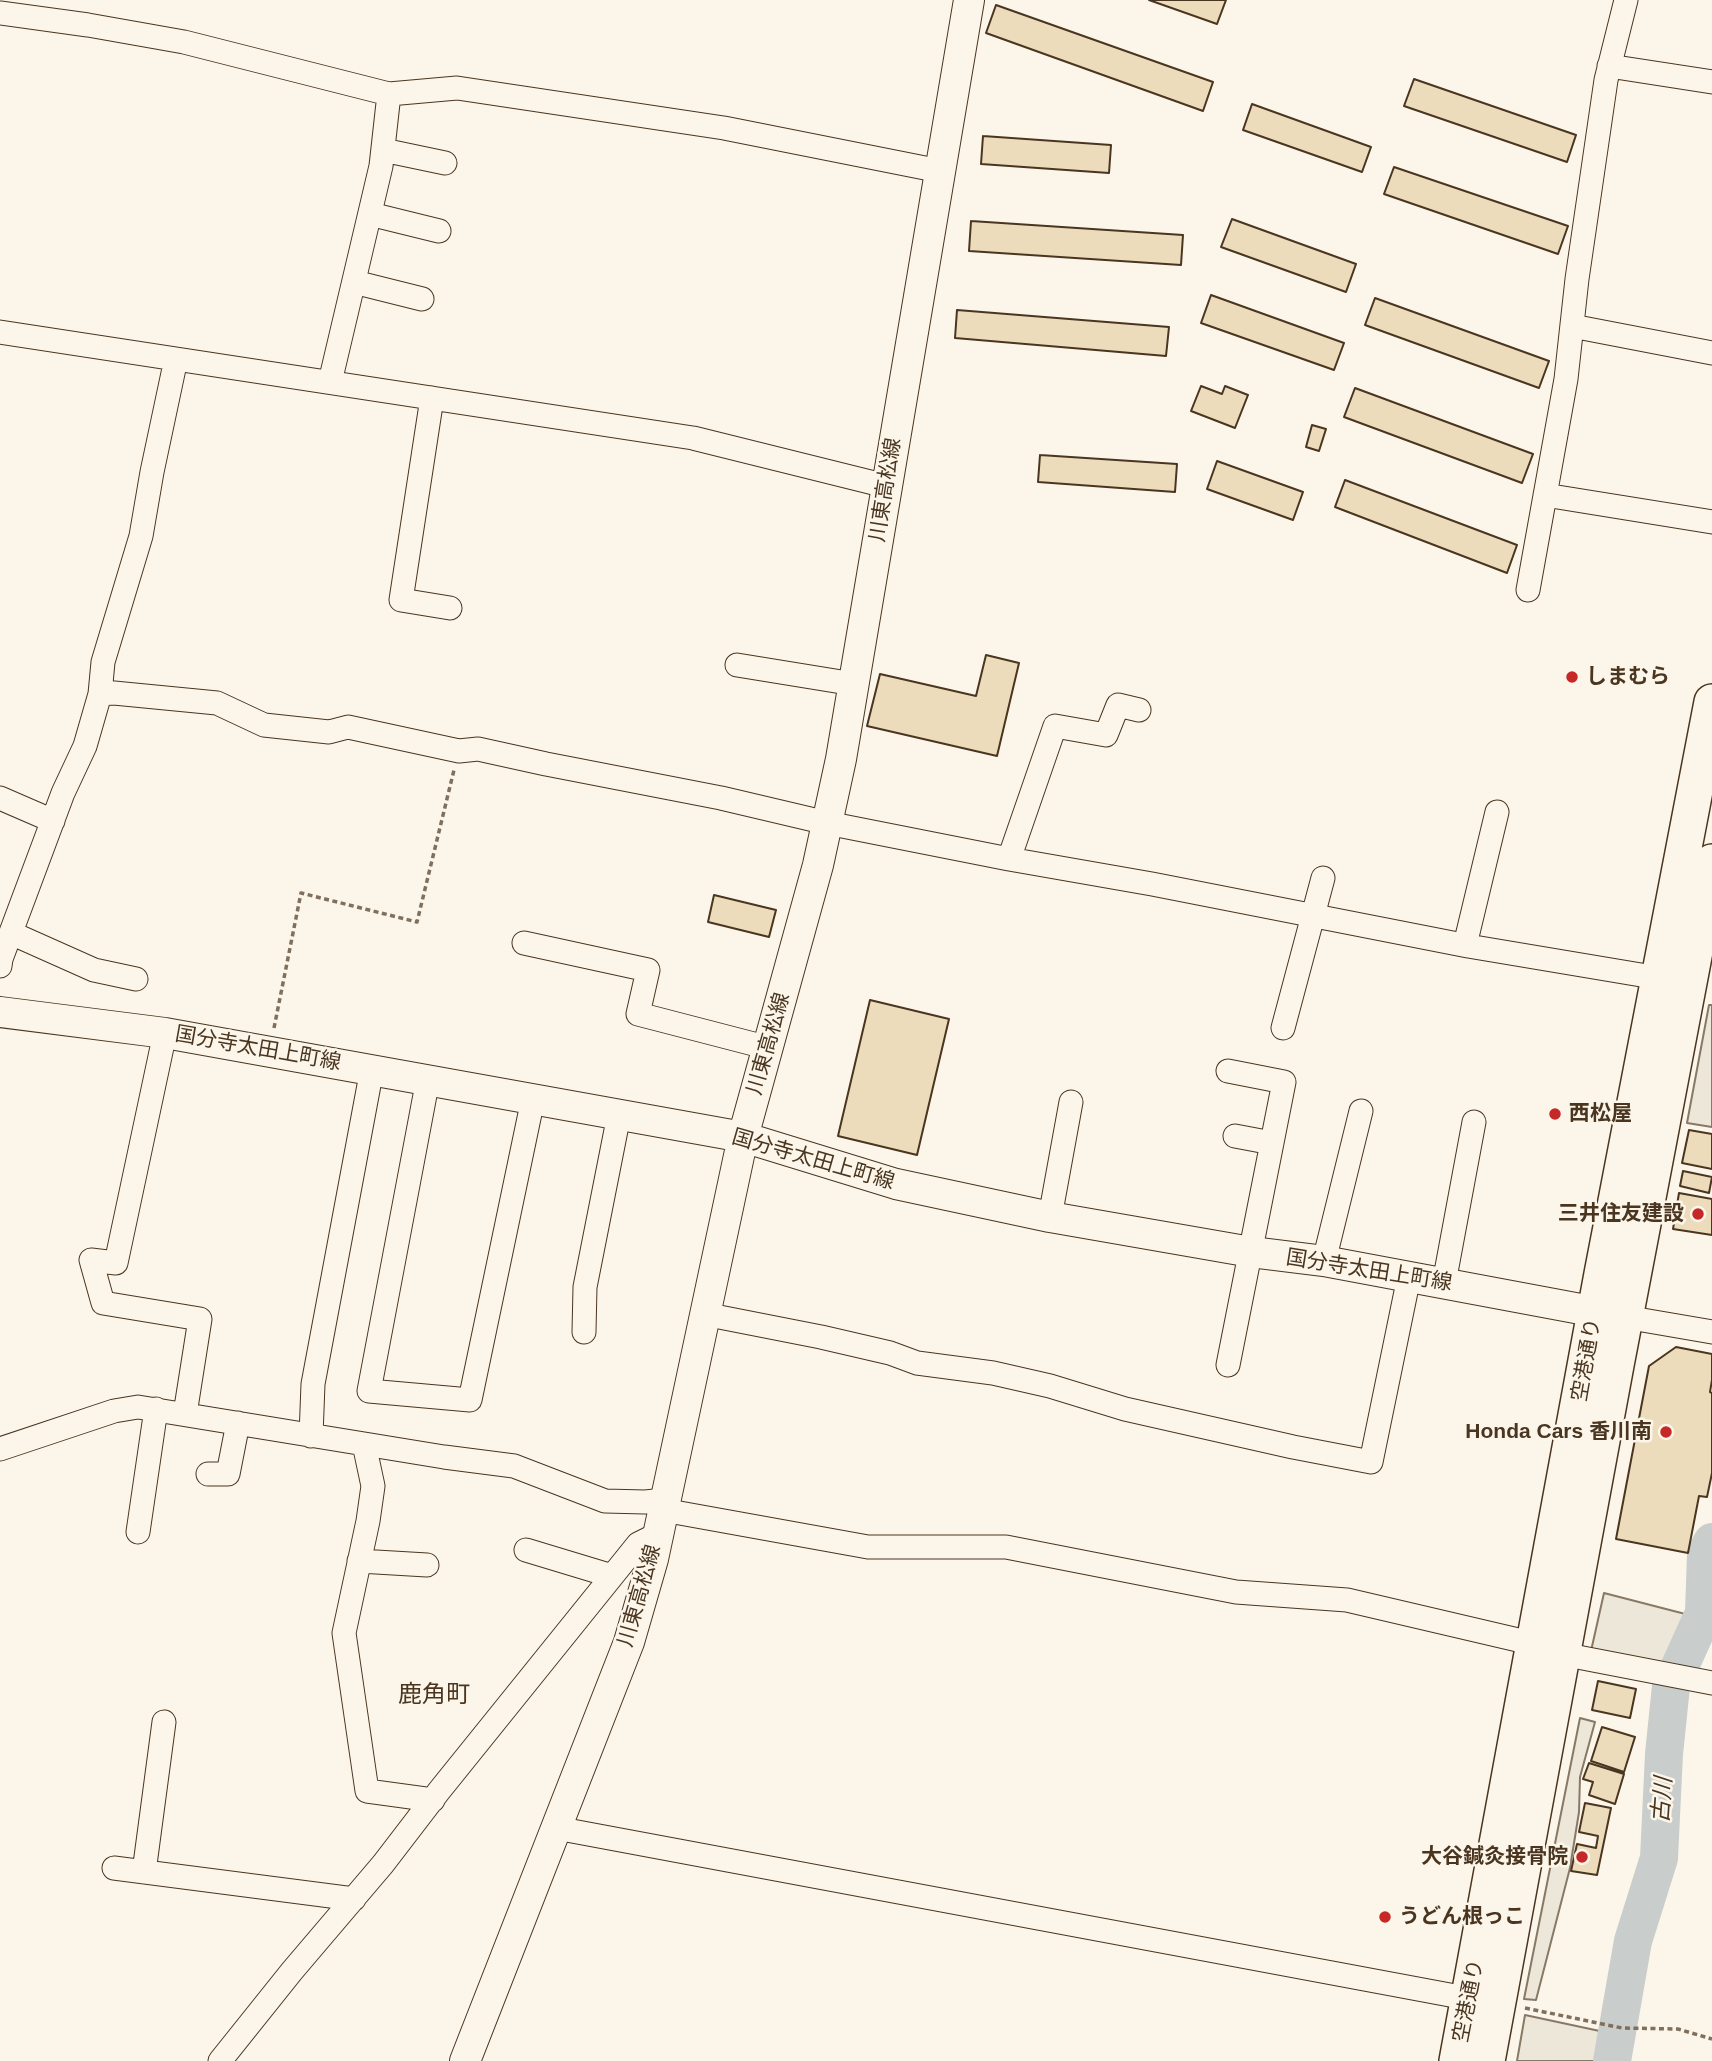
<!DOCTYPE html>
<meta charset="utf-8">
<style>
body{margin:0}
canvas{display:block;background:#fbf6e9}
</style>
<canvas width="1712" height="2061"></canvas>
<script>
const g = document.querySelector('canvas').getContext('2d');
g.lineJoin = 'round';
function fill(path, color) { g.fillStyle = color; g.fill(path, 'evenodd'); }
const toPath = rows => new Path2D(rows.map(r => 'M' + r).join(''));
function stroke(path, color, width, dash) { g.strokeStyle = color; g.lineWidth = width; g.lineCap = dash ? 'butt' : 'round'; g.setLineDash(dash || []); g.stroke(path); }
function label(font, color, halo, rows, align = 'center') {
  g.font = font + ' Helvetica,"Noto Sans JP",sans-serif'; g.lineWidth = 5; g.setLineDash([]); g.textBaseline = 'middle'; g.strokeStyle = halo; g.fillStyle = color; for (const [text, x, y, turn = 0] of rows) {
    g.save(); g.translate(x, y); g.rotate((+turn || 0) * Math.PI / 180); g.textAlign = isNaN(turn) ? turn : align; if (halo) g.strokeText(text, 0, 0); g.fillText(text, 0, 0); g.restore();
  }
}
const parking = toPath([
 [1709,1005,1712,1005,1712,1127,1687,1123,1709,1005],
 [1604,1593,1693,1616,1669,1667,1591,1651,1604,1593],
 [1580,1718,1595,1722,1580,1777,1579,1812,1570,1868,1536,2000,1524,1999,1580,1718],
 [1525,2015,1609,2033,1604,2061,1517,2061,1525,2015]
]);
fill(parking, '#ede7d9');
stroke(parking, '#887966', 2);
stroke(toPath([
 [1612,2061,1633,1941,1659,1858,1664,1754,1671,1686,1704,1613,1706,1554,1712,1542]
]), '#c9cecd', 38);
const building = toPath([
 [1149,0,1226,0,1217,24,1149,0],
 [996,5,1213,82,1203,111,986,33,996,5],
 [1414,79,1576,135,1567,162,1404,106,1414,79],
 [1252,104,1371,147,1362,172,1243,130,1252,104],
 [983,136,1111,145,1109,173,981,164,983,136],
 [1394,167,1568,226,1558,254,1384,194,1394,167],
 [1232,219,1356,264,1346,292,1221,247,1232,219],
 [971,221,1183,235,1181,265,969,251,971,221],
 [1211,295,1344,343,1334,370,1201,323,1211,295],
 [1375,298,1549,361,1539,388,1365,325,1375,298],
 [957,310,1169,327,1166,356,955,338,957,310],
 [1201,386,1222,394,1225,386,1248,395,1235,428,1191,411,1201,386],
 [1355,388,1533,454,1522,483,1344,417,1355,388],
 [1312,425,1326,429,1319,451,1306,447,1312,425],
 [1040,455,1177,464,1175,492,1038,482,1040,455],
 [1217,461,1303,492,1293,520,1207,489,1217,461],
 [1345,480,1517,545,1507,573,1335,507,1345,480],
 [986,655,1019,663,997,756,867,726,880,674,976,696,986,655],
 [714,895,776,910,769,937,708,922,714,895],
 [870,1000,949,1019,917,1155,838,1136,870,1000],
 [1689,1130,1712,1134,1712,1169,1682,1163,1689,1130],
 [1683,1171,1712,1177,1709,1193,1680,1186,1683,1171],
 [1679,1193,1712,1199,1712,1235,1673,1229,1679,1193],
 [1676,1347,1712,1354,1712,1380,1710,1392,1712,1393,1712,1473,1707,1497,1699,1496,1688,1553,1616,1539,1649,1366,1676,1347],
 [1598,1681,1636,1689,1630,1718,1592,1710,1598,1681],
 [1602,1727,1635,1737,1624,1772,1591,1761,1602,1727],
 [1589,1763,1624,1774,1615,1804,1589,1795,1593,1782,1583,1779,1589,1763],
 [1585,1803,1611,1808,1597,1875,1571,1871,1577,1844,1596,1848,1598,1836,1579,1832,1585,1803]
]);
fill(building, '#ecdcbc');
stroke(building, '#4a3520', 2);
const minor = toPath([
 [0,13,88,25,184,42,389,94,457,88,724,128,940,171],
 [1609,66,1712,82],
 [383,150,445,163],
 [370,214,439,231],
 [354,282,422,299],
 [1572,326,1712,353],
 [0,332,693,438,886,486],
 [330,382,381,166,389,94],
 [432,398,401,600,450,608],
 [1545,495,1712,522],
 [1528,590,1566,379,1577,279,1606,80,1626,0],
 [737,665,854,684],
 [100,694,114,693,217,703,264,725,329,732,348,727,459,751,478,749,546,764,721,798,827,823,1009,859,1152,884,1468,946,1659,978],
 [0,798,53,821],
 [1009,859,1055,726,1106,735,1118,705,1139,710],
 [11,933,94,970,136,979],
 [524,943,648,970,638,1014,769,1048],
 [1465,945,1497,812],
 [0,966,1,959,63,793,85,746,100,694,103,662,141,536,152,472,176,359],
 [1283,1028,1323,878],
 [165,1033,116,1263,91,1260,103,1303,200,1319,185,1414],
 [1228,1071,1284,1082,1228,1365],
 [428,1079,369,1391,470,1400,533,1099],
 [1235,1136,1272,1143],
 [1050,1217,1071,1102],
 [1324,1261,1361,1111],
 [1444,1283,1474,1122],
 [704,1314,821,1337,890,1353,917,1363,993,1373,1050,1386,1125,1409,1293,1447,1371,1462,1409,1277],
 [1625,1317,1712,1332],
 [584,1332,585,1287,619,1115],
 [311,1436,313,1384,372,1069],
 [364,1444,373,1486,368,1521,344,1633,367,1791,433,1800],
 [0,1449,114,1411,138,1407,444,1457,514,1466,605,1501,645,1502,665,1500],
 [208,1474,228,1474,238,1423],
 [663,1510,868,1547,1006,1547,1236,1592,1347,1600,1535,1644],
 [138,1532,156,1409],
 [526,1550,612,1576],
 [359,1561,427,1565],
 [1562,1654,1712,1683],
 [556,1828,1482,2001],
 [114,1868,354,1899],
 [144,1872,164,1722],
 [220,2061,292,1971,383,1864,439,1791,638,1544,658,1534]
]);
const major = toPath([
 [0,1012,165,1033,743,1137,896,1184,1050,1217,1251,1252,1324,1261,1618,1316],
 [465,2061,629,1642,653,1559,743,1137,818,865,841,759,969,0]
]);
const highway = toPath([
 [1457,2061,1602,1274,1712,702],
 [1487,2061,1616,1365,1712,862]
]);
stroke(minor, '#4a3520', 25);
stroke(major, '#4a3520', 32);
stroke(highway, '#4a3520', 38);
stroke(toPath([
 [274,1028,301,893,417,922,454,770],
 [1525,2008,1622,2028,1678,2029,1712,2039]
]), '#7f6f5c', 3.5, [5, 3.5]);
stroke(minor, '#fbf6e9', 23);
stroke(major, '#fbf6e9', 30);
stroke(highway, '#fbf6e9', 35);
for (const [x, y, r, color] of [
 [1572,677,7,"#c62828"],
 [1555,1114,7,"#c62828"],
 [1698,1214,7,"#c62828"],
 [1666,1432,7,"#c62828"],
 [1582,1857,7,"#c62828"],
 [1385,1917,7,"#c62828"]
]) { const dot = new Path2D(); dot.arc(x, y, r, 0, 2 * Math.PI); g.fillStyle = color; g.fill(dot); stroke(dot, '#fbf6e9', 2.5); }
label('21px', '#4a3520', '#fbf6e9', [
 ["川東高松線",886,490,-81],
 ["川東高松線",769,1044,-74],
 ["国分寺太田上町線",258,1049,10],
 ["国分寺太田上町線",813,1160,16],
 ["国分寺太田上町線",1369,1271,9],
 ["空港通り",1587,1360,-80],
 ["川東高松線",640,1596,-74],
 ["空港通り",1469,2001,-79]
]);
label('bold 21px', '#4a3520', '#fbf6e9', [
 ["しまむら",1586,677],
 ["西松屋",1569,1114],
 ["三井住友建設",1684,1214,"right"],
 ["Honda Cars 香川南",1652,1432,"right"],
 ["大谷鍼灸接骨院",1568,1857,"right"],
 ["うどん根っこ",1399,1917]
], 'left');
label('italic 23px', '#4a3520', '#fbf6e9', [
 ["古川",1663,1800,-86]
]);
label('24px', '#4a3520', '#fbf6e9', [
 ["鹿角町",434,1695]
]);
</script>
